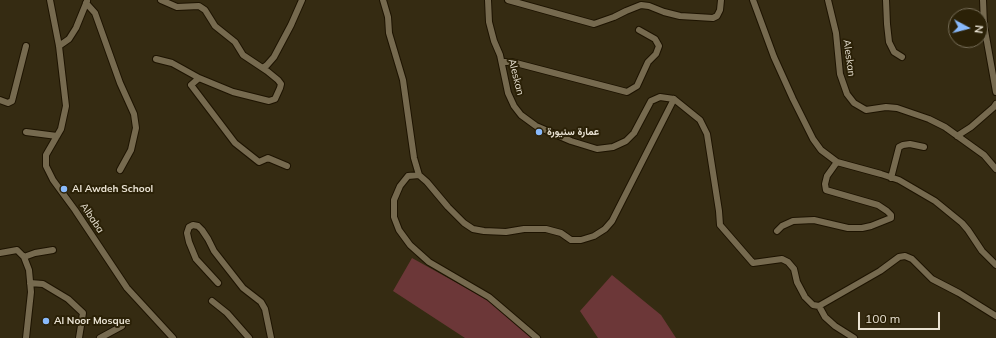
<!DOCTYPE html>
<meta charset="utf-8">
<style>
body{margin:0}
#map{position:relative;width:996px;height:338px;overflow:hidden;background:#352b12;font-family:Mulish,sans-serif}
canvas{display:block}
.north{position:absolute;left:948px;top:8px;width:40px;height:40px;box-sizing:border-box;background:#2b2107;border:1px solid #776e59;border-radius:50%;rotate:97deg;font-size:11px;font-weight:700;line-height:16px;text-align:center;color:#e9e2d3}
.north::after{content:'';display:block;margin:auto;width:14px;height:18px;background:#89bafc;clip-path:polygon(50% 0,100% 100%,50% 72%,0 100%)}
.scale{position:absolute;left:858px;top:312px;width:82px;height:18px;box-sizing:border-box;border:2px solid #e9e2d3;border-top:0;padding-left:5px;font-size:12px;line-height:14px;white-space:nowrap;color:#e9e2d3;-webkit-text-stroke:3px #2b2107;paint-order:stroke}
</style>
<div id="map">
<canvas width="996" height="338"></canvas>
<div class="north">N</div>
<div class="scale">100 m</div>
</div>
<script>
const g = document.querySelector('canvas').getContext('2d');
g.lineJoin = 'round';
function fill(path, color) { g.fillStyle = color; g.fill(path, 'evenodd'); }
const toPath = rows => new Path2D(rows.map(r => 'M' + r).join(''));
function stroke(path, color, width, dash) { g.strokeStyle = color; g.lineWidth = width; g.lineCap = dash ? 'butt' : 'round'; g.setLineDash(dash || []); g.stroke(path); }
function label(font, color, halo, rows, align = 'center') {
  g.font = font + ' Mulish,Vazirmatn,sans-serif'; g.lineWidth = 4; g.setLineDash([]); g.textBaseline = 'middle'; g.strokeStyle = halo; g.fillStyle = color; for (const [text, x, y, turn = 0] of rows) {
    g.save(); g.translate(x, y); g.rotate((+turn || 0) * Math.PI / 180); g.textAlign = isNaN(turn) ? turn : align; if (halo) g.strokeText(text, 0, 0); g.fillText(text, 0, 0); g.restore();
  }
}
fill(toPath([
 [412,258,511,313,540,338,465,338,393,291],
 [612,275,661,315,676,338,598,338,580,311]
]), '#6c3738');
const minor = toPath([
 [50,0,59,46,66,106,61,129,46,155,46,166,53,180,75,210,127,288,173,338],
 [161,0,177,7,199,6,205,10,215,26,235,42,243,55,267,71,278,80,281,84,280,88,275,99,269,101,233,92,199,78,191,85,235,143,259,162,268,158,287,166],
 [383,0,388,17,389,33,403,80,414,158,419,175],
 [488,0,489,22,494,41,500,55,508,93,514,106,521,115,536,126,571,141,597,149,613,147,626,141,634,133,651,101,660,97,674,99,700,120,707,134,719,211,720,225,753,263,782,259,788,262,794,269,797,282,805,297,813,305,819,306,880,271,899,257,905,256,912,259,932,279,959,293,996,316],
 [508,0,594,24,614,17,626,11,641,5,649,6,664,12,680,16,713,18,717,16,720,10,721,0],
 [753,0,774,57,793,99,813,139,821,150,837,162,881,174,899,180,935,201,962,223,968,230,982,251,996,265],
 [828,0,836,33,840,74,847,94,854,103,866,110,886,107,897,108,929,119,945,127,984,155,996,169],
 [886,0,887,24,889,42,894,52,902,57],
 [983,0,984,25,996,92],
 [86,3,95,13,120,83,134,114,136,128,131,150,120,170],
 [59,46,69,39,76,28,87,1],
 [156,59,172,63,199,78],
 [502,62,512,62,627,92,637,86,648,62,656,54,659,46,655,39,639,30],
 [263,68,267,65,274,57,291,25,302,0],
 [0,100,8,103,12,101,26,46],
 [26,132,57,136],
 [957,136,971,127,994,107,996,104],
 [891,178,899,147,903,145,910,144,924,147],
 [777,231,782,226,793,221,814,220,848,228,862,228,871,226,891,218,891,215,887,211,878,205,826,190,825,184,827,176,837,162],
 [0,253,17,250,24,257,29,270,31,292,26,338],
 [24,257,35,253,53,250],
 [30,283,43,284,68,299,83,313,79,338],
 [218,283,196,259,189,242,187,233,189,227,193,225,198,226,202,230,208,239,214,251,243,288,261,302,265,309,271,338],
 [212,301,227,313,249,338],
 [819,306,825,317,835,326,854,338],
 [100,338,122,326],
 [537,338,489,297,429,262,410,245,399,230,394,217,394,200,400,186,408,176,419,175,427,182,448,207,464,223,473,229,484,231,506,232,524,229,546,229,561,233,571,240,581,240,594,236,605,229,612,221,674,99]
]);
stroke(minor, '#1d1300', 8);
stroke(minor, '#766a4f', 6);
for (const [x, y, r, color] of [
 [539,132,4,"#89bafc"],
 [64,189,4,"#89bafc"],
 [46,321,4,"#89bafc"]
]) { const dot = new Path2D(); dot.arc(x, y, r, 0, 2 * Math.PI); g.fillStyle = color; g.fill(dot); stroke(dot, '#2b2107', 1.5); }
label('10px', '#e9e2d3', '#2b2107', [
 ["Aleskan",849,58,82],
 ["Aleskan",516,77,76],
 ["Albaba",92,218,56]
]);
label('bold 10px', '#e9e2d3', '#2b2107', [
 ["عمارة سنيورة",547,132],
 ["Al Awdeh School",72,189],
 ["Al Noor Mosque",54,321]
], 'left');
</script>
